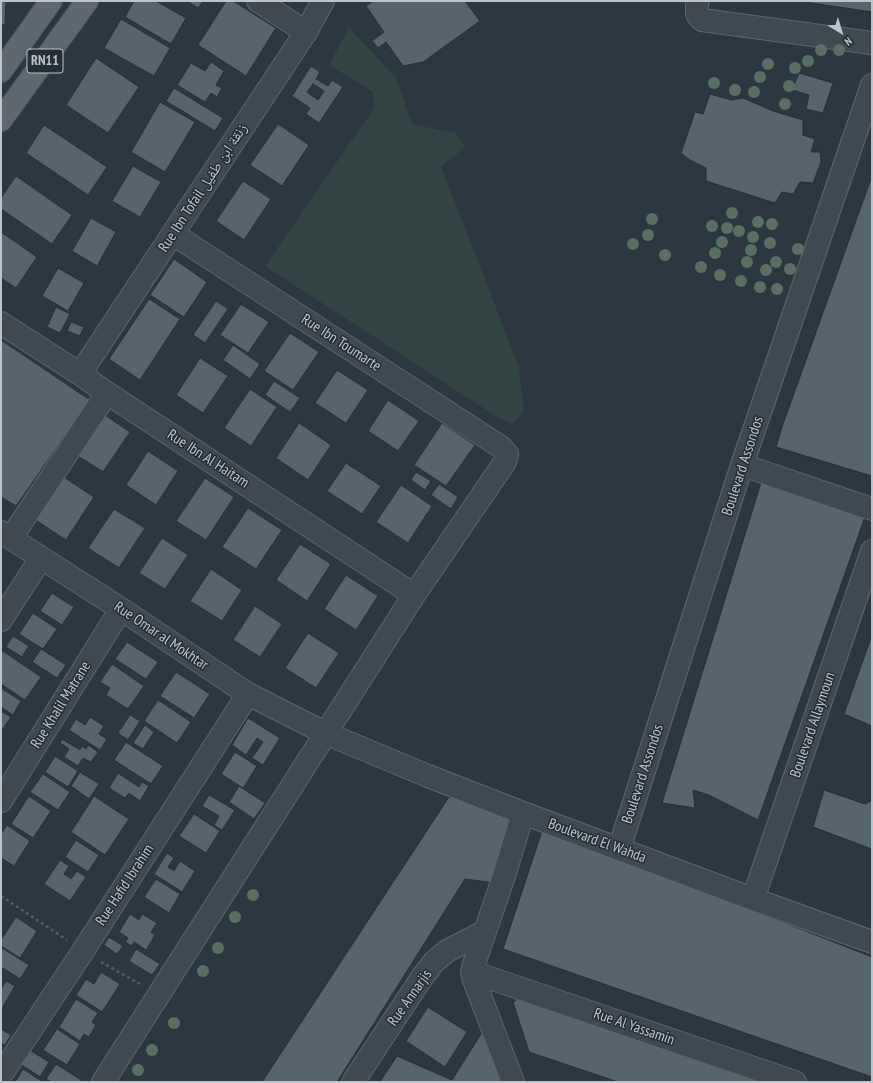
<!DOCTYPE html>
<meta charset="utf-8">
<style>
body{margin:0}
#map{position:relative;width:873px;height:1083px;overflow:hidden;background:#2b3741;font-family:"PT Sans Narrow",sans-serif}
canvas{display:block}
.frame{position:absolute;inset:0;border:2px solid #bcc4cb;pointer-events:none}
.north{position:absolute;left:821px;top:12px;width:40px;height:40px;-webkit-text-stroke:3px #232e37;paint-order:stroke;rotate:142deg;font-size:11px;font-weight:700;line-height:16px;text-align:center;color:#bcc4cb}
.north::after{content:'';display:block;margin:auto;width:14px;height:18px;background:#bcc4cb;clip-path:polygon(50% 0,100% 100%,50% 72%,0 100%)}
</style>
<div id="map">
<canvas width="873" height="1083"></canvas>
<div class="frame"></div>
<div class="north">N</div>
</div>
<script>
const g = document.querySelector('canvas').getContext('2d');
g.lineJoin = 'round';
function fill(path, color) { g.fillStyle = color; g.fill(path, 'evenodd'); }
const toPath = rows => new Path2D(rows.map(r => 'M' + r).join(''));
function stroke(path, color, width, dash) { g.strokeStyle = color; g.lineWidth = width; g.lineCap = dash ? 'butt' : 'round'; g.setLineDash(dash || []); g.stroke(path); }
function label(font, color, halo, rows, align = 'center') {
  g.font = font + ' "PT Sans Narrow","Noto Naskh Arabic",sans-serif'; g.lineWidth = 3; g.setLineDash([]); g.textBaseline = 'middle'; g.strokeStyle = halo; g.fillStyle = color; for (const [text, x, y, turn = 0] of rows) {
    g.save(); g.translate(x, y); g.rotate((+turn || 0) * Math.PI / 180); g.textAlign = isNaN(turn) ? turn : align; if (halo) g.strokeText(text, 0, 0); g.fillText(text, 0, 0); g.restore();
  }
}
fill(toPath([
 [349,27,397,79,412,124,455,133,466,147,441,166,519,367,524,412,512,424,494,415,265,266,374,108,373,92,329,65]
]), '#304544');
const building = toPath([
 [1,1,6,1,5,25,1,25,1,1],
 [134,1,156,1,186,18,171,44,125,17,134,1],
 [187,1,203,1,198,8,187,1],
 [226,1,233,1,276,28,246,76,198,45,226,1],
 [373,1,465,1,480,21,423,62,403,66,386,42,378,48,372,41,384,32,366,6,373,1],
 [798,1,872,1,872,12,798,1],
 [121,19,170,48,154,76,104,48,121,19],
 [96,58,139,87,108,133,66,105,96,58],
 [211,62,224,71,216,85,222,88,217,97,211,93,205,102,177,85,191,63,205,71,211,62],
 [311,66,320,72,316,79,328,86,332,80,343,87,319,123,306,114,310,108,292,96,311,66],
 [313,84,324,91,318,100,307,92,313,84],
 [799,73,833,83,823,113,806,109,809,95,792,90,799,73],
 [174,88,223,118,215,131,166,101,174,88],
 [710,94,731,100,743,98,773,111,803,120,803,135,815,139,811,152,820,152,821,162,813,183,800,182,793,194,782,192,775,203,706,181,706,168,690,160,681,153,695,112,703,114,710,94],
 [160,102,195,122,165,172,131,152,160,102],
 [278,124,309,145,282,186,250,165,278,124],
 [44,125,107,167,88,195,26,153,44,125],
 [133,166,161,182,140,217,112,201,133,166],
 [16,176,72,215,52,244,1,209,1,198,16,176],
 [872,176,872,476,776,447,783,424,872,176],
 [243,181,271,199,244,240,216,221,243,181],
 [91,218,116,232,97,266,72,251,91,218],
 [1,232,37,257,16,288,1,278,1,232],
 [174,259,207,282,184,317,150,295,174,259],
 [58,268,84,283,68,311,42,296,58,268],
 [149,299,180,319,140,380,109,359,149,299],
 [216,301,228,309,205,343,193,335,216,301],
 [241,304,269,322,248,353,220,335,241,304],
 [56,307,70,314,60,333,47,327,56,307],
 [71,322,84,327,80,336,67,331,71,322],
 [290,333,319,352,293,390,264,371,290,333],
 [1,340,90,400,16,506,1,497,1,340],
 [233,345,260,364,250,379,223,360,233,345],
 [200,358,228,376,203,413,176,395,200,358],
 [337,370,368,390,346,423,315,403,337,370],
 [274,381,300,398,290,412,265,395,274,381],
 [250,389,277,407,251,446,224,428,250,389],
 [388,400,419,421,398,451,368,431,388,400],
 [102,413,130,432,103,472,75,454,102,413],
 [299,423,331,445,308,480,276,458,299,423],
 [442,423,475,445,446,486,414,465,442,423],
 [148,451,178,471,156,505,126,485,148,451],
 [346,463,381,486,362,514,327,491,346,463],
 [416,472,431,481,425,490,411,480,416,472],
 [764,473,867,511,758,820,709,795,693,790,695,808,662,803,764,473],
 [62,476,94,497,66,540,34,519,62,476],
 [205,478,234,497,206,540,176,521,205,478],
 [439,484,458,497,451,509,431,495,439,484],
 [401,485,432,506,408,543,376,522,401,485],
 [248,508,282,530,256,569,222,547,248,508],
 [114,509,145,528,119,568,88,548,114,509],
 [162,538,188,555,165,589,139,573,162,538],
 [300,544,331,564,307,601,276,580,300,544],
 [211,569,242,590,222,621,190,601,211,569],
 [346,575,378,596,356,630,324,609,346,575],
 [52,593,74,607,62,625,40,611,52,593],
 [255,606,282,624,260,657,233,640,255,606],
 [33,613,57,629,43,649,19,634,33,613],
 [308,633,339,653,316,688,285,668,308,633],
 [872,635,872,726,844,714,872,635],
 [13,636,29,646,22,657,6,647,13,636],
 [127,642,158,662,146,679,115,659,127,642],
 [41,649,66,665,57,678,32,662,41,649],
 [3,651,41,677,25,700,1,684,1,654,3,651],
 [112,664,144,686,128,709,106,695,110,688,100,682,112,664],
 [176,672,210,694,194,718,160,696,176,672],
 [1,688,21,701,13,715,1,707,1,688],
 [158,700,191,722,177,743,144,721,158,700],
 [1,711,11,717,2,730,1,730,1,711],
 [130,715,140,721,128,740,118,733,130,715],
 [90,717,104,726,99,734,107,739,100,750,69,730,76,719,85,725,90,717],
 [248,718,280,738,263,765,252,758,263,742,257,738,246,755,232,745,248,718],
 [145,725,154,732,143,749,133,743,145,725],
 [62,739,80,750,82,746,86,749,88,745,98,752,91,762,83,758,78,766,64,757,69,749,60,743,62,739],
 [126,742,163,766,151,784,114,760,126,742],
 [235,752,257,766,243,788,221,774,235,752],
 [55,756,78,771,68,787,45,772,55,756],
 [80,772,99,784,89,799,71,786,80,772],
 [118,773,139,787,142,782,149,786,140,801,129,793,125,798,109,788,118,773],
 [43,774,70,792,58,810,30,792,43,774],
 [239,786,265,803,254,819,229,802,239,786],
 [824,790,865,804,871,801,872,798,872,849,813,827,824,790],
 [209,795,235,810,222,830,214,825,219,816,202,806,209,795],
 [29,796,51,811,33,838,11,824,29,796],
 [94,796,129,819,105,855,71,832,94,796],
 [449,797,514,813,495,883,465,879,337,1082,262,1082,449,797],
 [194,814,220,831,206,853,179,836,194,814],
 [7,825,30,841,14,866,1,858,1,834,7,825],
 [543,828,872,957,872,1077,503,949,543,828],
 [76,840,99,855,88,872,65,857,76,840],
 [167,853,174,858,168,867,174,871,180,861,195,871,182,892,154,874,167,853],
 [60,860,69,866,64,874,71,879,77,871,86,877,70,901,44,884,60,860],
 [156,879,180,894,169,913,144,897,156,879],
 [130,914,139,920,142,914,157,923,151,932,155,935,146,950,134,942,132,946,125,942,128,938,119,932,130,914],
 [16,917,37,931,20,958,1,946,1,940,16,917],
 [109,937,123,946,117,954,104,945,109,937],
 [2,948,29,965,20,979,3,968,1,971,1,950,2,948],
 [136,949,160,964,152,975,129,961,136,949],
 [101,972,120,984,102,1012,76,995,86,979,94,984,101,972],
 [6,981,15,986,1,1010,1,989,6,981],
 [527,993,788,1082,618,1082,529,1052,513,1002,527,993],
 [76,999,98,1013,92,1022,96,1025,89,1037,84,1034,80,1041,59,1027,76,999],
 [428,1007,467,1032,445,1067,406,1041,428,1007],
 [488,1023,509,1082,380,1082,397,1056,452,1080,488,1023],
 [1,1029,11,1035,5,1045,1,1043,1,1029],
 [57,1029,80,1044,67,1065,43,1050,57,1029],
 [28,1049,49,1062,40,1077,19,1063,28,1049],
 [56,1064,84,1082,51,1082,46,1079,56,1064],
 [23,1069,43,1082,15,1082,23,1069]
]);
fill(building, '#56646e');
stroke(building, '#253039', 1);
const minor = toPath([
 [258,1,306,32],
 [698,1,697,4,697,14,702,20,872,43],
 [1,323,80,374,107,393,414,595],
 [80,374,306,32,323,1],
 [742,465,872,509],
 [1,532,121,609,248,694,325,733,428,776,523,813,753,899,872,942],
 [11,538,107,393],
 [1,620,41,558],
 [1,801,121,609],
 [619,849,742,465,872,85],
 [753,899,872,551],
 [472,972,795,1082],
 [1,1075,83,951,248,694],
 [103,1082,414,595,505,462,507,454,501,447,173,234],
 [353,1082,423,976,434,962,447,951,484,932],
 [513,1082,474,980,472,972,474,964,504,876,523,813]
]);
const major = toPath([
 [1,71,51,1],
 [1,120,87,1]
]);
stroke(minor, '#5d676f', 24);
stroke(major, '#48525b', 24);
stroke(toPath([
 [1,896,67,940],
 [101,962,140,984]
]), '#4f6262', 2.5, [3, 3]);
stroke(minor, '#3f4951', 22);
stroke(major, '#5d6871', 22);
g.fillStyle = '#587064';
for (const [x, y] of [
 [821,50],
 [839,50],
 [808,61],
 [768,64],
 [795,68],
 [760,77],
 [714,83],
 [789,86],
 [735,90],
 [754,92],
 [785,104],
 [732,213],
 [652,219],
 [758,222],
 [772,224],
 [712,226],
 [727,228],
 [739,231],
 [648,235],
 [753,237],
 [722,242],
 [770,243],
 [633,244],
 [798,249],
 [751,250],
 [715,253],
 [665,255],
 [747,262],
 [776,262],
 [701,267],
 [790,269],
 [766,270],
 [720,275],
 [741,281],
 [760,287],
 [777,289],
 [253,895],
 [235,917],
 [218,948],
 [203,971],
 [174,1023],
 [152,1050],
 [138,1070]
]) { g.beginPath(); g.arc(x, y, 6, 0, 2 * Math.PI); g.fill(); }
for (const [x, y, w] of [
 [45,61,36]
]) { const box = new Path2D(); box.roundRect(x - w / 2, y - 12, w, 24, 3); g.fillStyle = '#232e37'; g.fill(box); stroke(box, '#bcc4cb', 1); }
label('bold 14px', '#bcc4cb', null, [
 ["RN11",45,61]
]);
label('15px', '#bcc4cb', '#232e37', [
 ["Rue Ibn Tofail زنقة ابن طفيل",203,188,-57],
 ["Rue Ibn Toumarte",341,343,33],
 ["Rue Ibn Al Haitam",208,459,33],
 ["Boulevard Assondos",743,466,-72],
 ["Rue Omar al Mokhtar",161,636,34],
 ["Rue Khalil Matrane",61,705,-58],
 ["Boulevard Allaymoun",813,725,-71],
 ["Boulevard Assondos",643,774,-72],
 ["Boulevard El Wahda",597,841,20],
 ["Rue Hafid Ibrahim",125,885,-57],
 ["Rue Annarjis",410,998,-55],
 ["Rue Al Yassamin",634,1027,19]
]);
</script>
